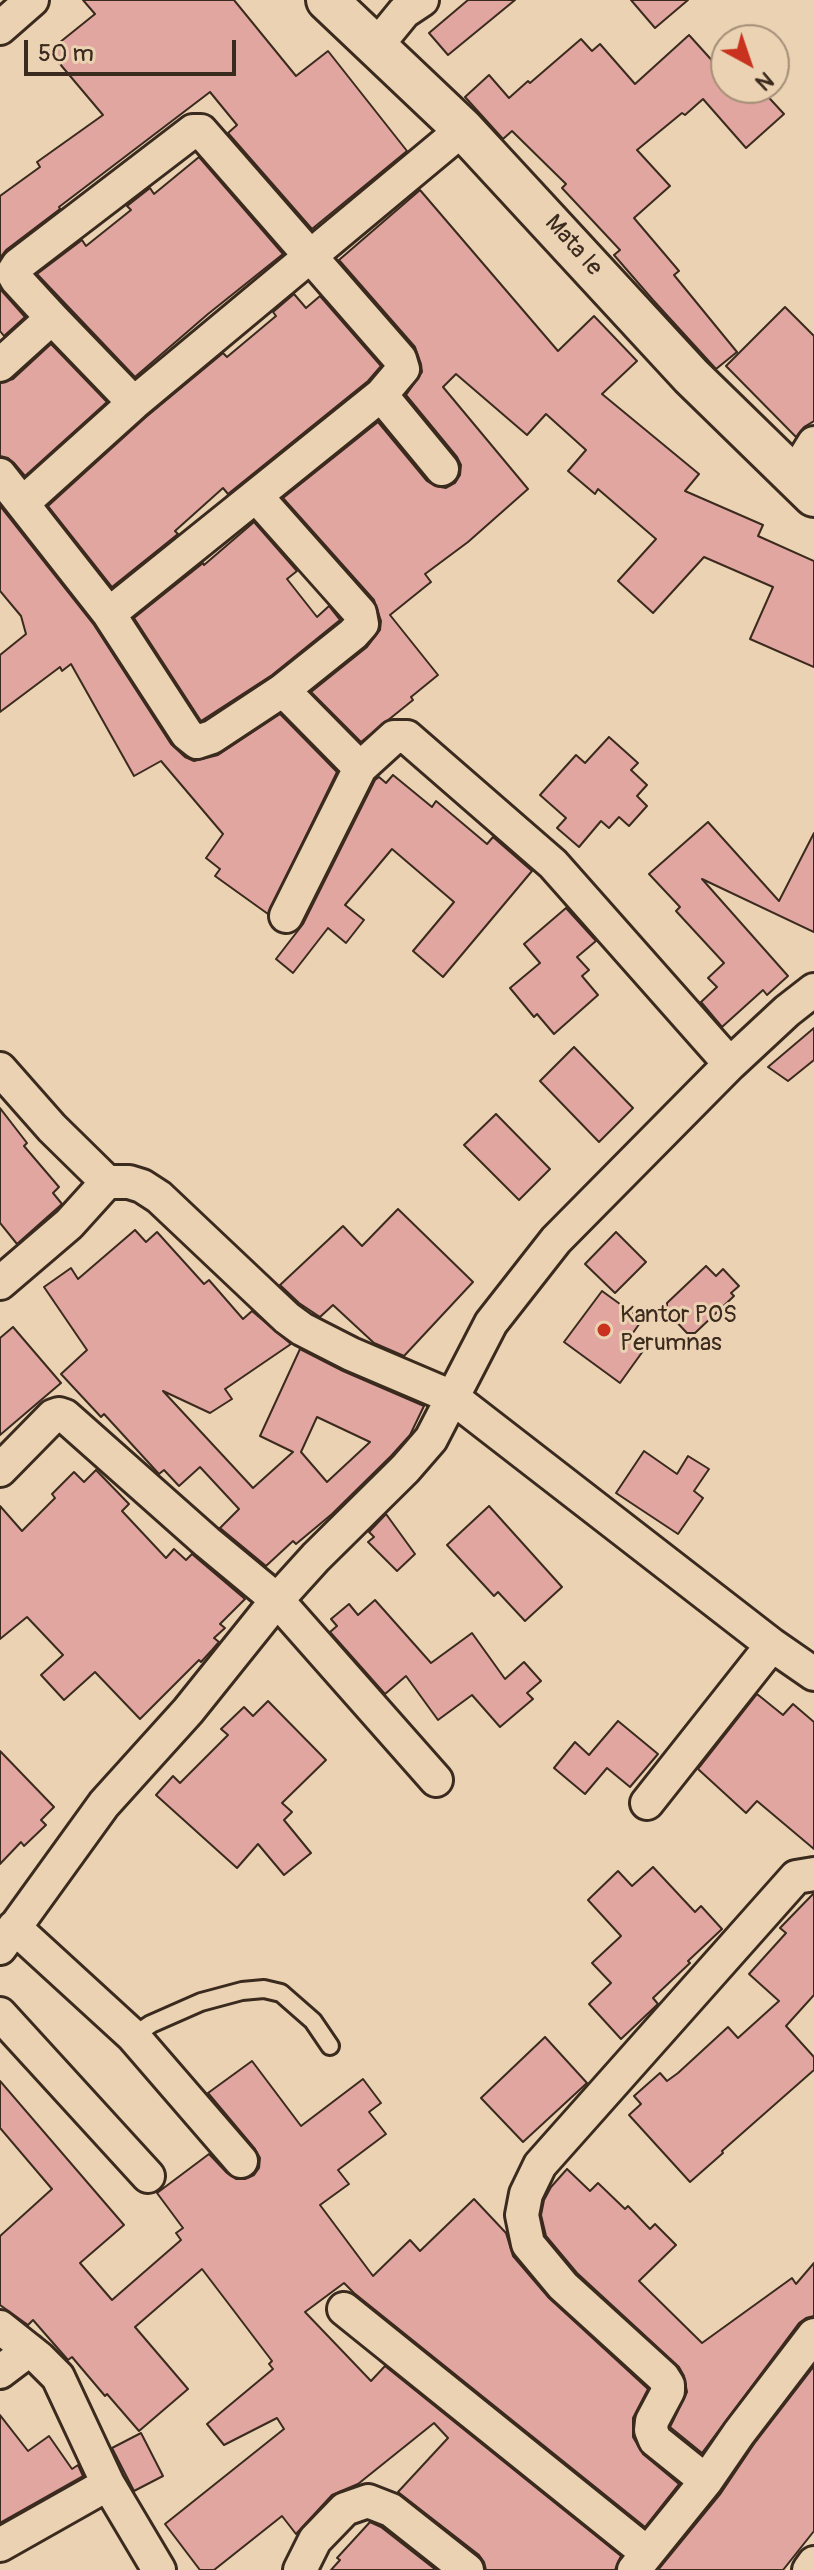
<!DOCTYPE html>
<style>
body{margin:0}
#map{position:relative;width:814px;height:2570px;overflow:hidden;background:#ebd2b3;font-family:Pangolin,sans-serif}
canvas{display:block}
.north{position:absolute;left:710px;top:24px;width:80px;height:80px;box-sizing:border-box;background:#ebd2b3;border:2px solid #a58f77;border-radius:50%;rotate:140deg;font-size:22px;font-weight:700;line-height:32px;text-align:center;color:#3b2a1e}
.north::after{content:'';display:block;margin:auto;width:28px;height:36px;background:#c8321e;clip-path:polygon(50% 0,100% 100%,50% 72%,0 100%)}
.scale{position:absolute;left:24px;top:40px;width:212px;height:36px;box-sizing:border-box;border:4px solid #3b2a1e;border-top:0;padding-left:10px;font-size:24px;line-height:28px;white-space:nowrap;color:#3b2a1e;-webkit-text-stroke:6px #ebd2b3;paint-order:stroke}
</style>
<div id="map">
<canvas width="814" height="2570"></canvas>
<div class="north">N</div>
<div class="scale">50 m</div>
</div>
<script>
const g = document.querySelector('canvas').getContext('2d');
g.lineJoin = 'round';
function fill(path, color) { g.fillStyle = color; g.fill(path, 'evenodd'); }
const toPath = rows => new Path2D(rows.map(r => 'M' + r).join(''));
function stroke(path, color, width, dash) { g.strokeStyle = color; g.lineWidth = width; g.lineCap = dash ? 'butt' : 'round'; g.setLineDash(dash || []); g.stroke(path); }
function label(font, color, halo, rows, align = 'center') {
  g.font = font + ' Pangolin,sans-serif'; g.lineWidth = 6; g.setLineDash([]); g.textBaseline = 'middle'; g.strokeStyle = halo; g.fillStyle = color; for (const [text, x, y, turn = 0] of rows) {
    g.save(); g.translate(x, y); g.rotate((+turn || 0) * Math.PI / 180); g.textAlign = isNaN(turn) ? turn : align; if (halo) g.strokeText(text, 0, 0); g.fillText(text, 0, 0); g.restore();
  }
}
const building = toPath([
 [83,0,234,0,296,76,328,51,407,151,312,229,228,133,237,125,210,92,59,207,60,209,6,250,0,258,0,196,40,167,37,162,103,115,49,51,95,14,83,0],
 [468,0,515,0,448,55,429,33,468,0],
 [631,0,688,0,655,28,631,0],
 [689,35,726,76,726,88,760,88,784,114,746,148,703,99,685,115,682,113,637,150,670,186,634,218,679,271,674,275,737,352,716,369,653,300,614,255,620,250,562,188,566,184,512,131,503,139,465,97,489,75,509,98,528,81,530,83,581,39,592,51,600,44,635,84,689,35],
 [199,157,283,254,208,314,135,377,37,274,82,240,86,246,131,210,127,206,150,188,154,194,199,157],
 [420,190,558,351,594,316,637,361,602,394,699,474,685,491,763,525,758,536,814,561,814,667,750,639,773,587,704,557,653,613,618,581,656,539,598,489,595,494,568,471,586,450,546,414,527,435,456,374,443,387,528,489,468,542,425,574,431,582,390,615,438,675,411,697,413,700,361,742,311,692,367,647,380,630,381,621,374,600,283,498,378,422,427,481,435,486,446,488,455,483,460,475,461,465,457,457,406,395,422,372,421,364,415,347,339,260,420,190],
 [0,289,25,317,4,336,0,331,0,289],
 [294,294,306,308,320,296,381,366,368,381,228,494,223,488,175,531,178,534,112,587,48,506,146,417,223,353,227,357,276,316,273,312,294,294],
 [785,307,814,336,814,421,804,427,796,437,726,366,785,307],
 [51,344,107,402,25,476,14,463,8,458,0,456,0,383,13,379,51,344],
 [0,506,94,625,171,744,185,757,194,761,218,755,280,714,337,772,268,914,215,876,220,869,206,858,223,834,161,761,134,776,71,664,62,671,60,667,0,712,0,655,26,634,21,616,0,591,0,506],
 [254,522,297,571,287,579,317,617,329,606,340,620,272,675,201,721,134,618,203,563,204,565,254,522],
 [609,737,638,763,631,770,647,785,637,796,647,806,629,826,619,817,609,828,601,821,579,847,557,828,566,818,540,795,576,755,585,763,609,737],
 [393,775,432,807,436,801,487,844,493,837,532,871,443,977,413,951,454,902,392,849,345,905,364,920,346,943,328,928,293,973,276,959,303,924,375,780,379,777,386,783,393,775],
 [708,822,779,901,814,833,814,932,702,879,788,976,767,995,763,990,722,1027,701,1002,717,987,708,978,724,963,676,911,680,907,649,874,708,822],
 [566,908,596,941,577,957,589,970,582,976,598,995,554,1034,537,1014,534,1017,510,988,540,963,524,944,566,908],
 [814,1028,814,1060,788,1081,768,1067,814,1028],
 [574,1047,633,1108,599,1142,540,1081,574,1047],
 [0,1108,27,1143,24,1146,59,1187,53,1193,62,1204,17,1244,0,1223,0,1108],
 [496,1114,550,1169,519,1200,464,1145,496,1114],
 [398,1209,473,1282,404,1356,374,1343,333,1305,320,1317,299,1303,280,1285,343,1226,362,1246,398,1209],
 [135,1230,146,1242,157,1232,204,1284,209,1280,243,1319,252,1311,291,1344,225,1389,232,1399,210,1413,163,1391,253,1488,293,1452,260,1436,300,1349,343,1371,424,1406,410,1435,391,1456,332,1514,296,1544,293,1541,266,1566,220,1528,239,1509,200,1467,179,1486,164,1470,159,1474,104,1414,101,1417,61,1374,87,1350,44,1287,71,1268,78,1279,135,1230],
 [317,1417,370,1442,327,1482,301,1452,317,1417],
 [616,1232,646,1262,615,1293,585,1264,616,1232],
 [706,1266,716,1276,723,1269,739,1286,731,1293,734,1296,695,1333,687,1333,667,1312,667,1303,706,1266],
 [602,1291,642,1320,628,1340,643,1351,620,1383,564,1342,602,1291],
 [13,1327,61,1383,0,1435,0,1338,13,1327],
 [644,1451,677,1474,688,1456,709,1469,694,1491,703,1498,678,1534,616,1493,644,1451],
 [96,1470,129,1504,122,1511,166,1558,174,1549,186,1560,192,1554,245,1599,220,1624,225,1628,214,1638,219,1642,212,1650,201,1662,199,1660,140,1719,95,1672,64,1700,41,1675,63,1655,27,1617,0,1639,0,1506,22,1531,55,1498,52,1494,74,1472,84,1482,96,1470],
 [489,1506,562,1587,525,1621,498,1592,494,1596,447,1545,489,1506],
 [386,1514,415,1554,397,1571,368,1542,374,1537,369,1532,386,1514],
 [375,1600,431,1663,472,1633,505,1679,524,1662,541,1681,527,1693,533,1699,500,1727,472,1695,438,1720,406,1676,385,1694,330,1632,337,1626,331,1619,349,1604,358,1615,375,1600],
 [757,1694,783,1715,793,1704,814,1722,814,1849,757,1801,746,1813,698,1769,757,1694],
 [268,1701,326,1760,282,1803,292,1812,284,1820,311,1853,284,1875,258,1844,237,1868,156,1795,173,1776,180,1783,228,1735,221,1729,244,1707,253,1716,268,1701],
 [618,1721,658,1754,630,1787,607,1768,585,1794,554,1768,575,1742,589,1755,618,1721],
 [0,1751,54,1807,41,1820,46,1825,24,1846,21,1842,0,1864,0,1751],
 [653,1867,695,1912,701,1906,722,1929,688,1961,690,1963,653,1998,658,2004,621,2039,589,2004,611,1983,592,1963,621,1936,588,1900,618,1871,632,1886,653,1867],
 [814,1893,814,1995,786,2026,814,2057,814,2070,722,2151,723,2153,690,2182,629,2115,641,2104,634,2096,660,2073,667,2081,678,2073,728,2027,738,2038,779,2001,749,1974,786,1933,780,1928,814,1893],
 [545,2037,587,2083,523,2142,481,2098,545,2037],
 [252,2061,301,2126,363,2079,381,2103,369,2112,386,2134,338,2170,349,2184,320,2205,373,2276,410,2240,420,2251,474,2199,506,2233,513,2256,549,2298,648,2389,633,2418,633,2437,643,2454,679,2484,645,2527,354,2293,344,2283,305,2312,371,2381,385,2366,621,2556,615,2570,486,2570,484,2562,479,2555,398,2492,448,2438,434,2423,358,2484,332,2495,296,2534,282,2516,214,2570,200,2570,165,2524,284,2429,277,2418,224,2445,207,2424,273,2369,269,2364,272,2361,231,2307,202,2269,135,2327,188,2389,139,2431,107,2394,105,2396,72,2357,68,2360,33,2320,28,2325,0,2305,0,2236,52,2189,0,2128,0,2081,124,2225,80,2263,112,2300,181,2240,176,2233,183,2228,157,2193,209,2154,227,2173,236,2179,245,2179,254,2175,259,2168,260,2158,255,2149,208,2093,252,2061],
 [567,2169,590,2191,598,2183,625,2209,628,2206,650,2229,655,2224,676,2245,639,2281,702,2343,792,2278,796,2284,814,2263,814,2316,806,2318,799,2323,702,2453,670,2427,687,2392,684,2376,679,2367,577,2273,546,2236,541,2215,544,2200,551,2187,567,2169],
 [814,2366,814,2531,783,2570,658,2570,721,2493,754,2444,814,2366],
 [0,2415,28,2451,49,2436,72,2469,78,2465,83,2476,0,2523,0,2415],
 [141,2433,163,2476,134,2491,112,2448,141,2433],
 [370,2522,381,2527,436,2570,331,2570,340,2560,337,2558,370,2522]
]);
fill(building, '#e0a69f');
stroke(building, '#3b2a1e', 2);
const service = toPath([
 [133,2036,151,2024,201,2002,242,1991,264,1989,281,1993,313,2021,330,2046]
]);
const minor = toPath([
 [0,28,32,0],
 [377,45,404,12,422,0],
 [0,365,52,318],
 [381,395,442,469],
 [0,475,109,614,381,395,403,369,400,359,201,131,193,131,18,265,13,273,17,280,52,318,134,403],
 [793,477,814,443],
 [24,502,134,403,463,129],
 [109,614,187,734,197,742,212,737,283,690,353,634,362,624,360,613,256,496],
 [283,690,360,768],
 [286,916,360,768,394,737,407,737,553,864,730,1064],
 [0,1069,52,1128,107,1182,129,1182,142,1186,159,1197,287,1318,302,1329,351,1354,452,1397,772,1645,814,1674],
 [0,1283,69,1224,107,1182],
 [0,1470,53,1416,59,1414,65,1416,207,1542,277,1600,436,1780],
 [647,1803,772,1645],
 [14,1927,133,2036,241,2161],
 [0,1948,104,1804,188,1711,277,1600,316,1557,405,1469,431,1439,491,1323,556,1240,730,1064,787,1011,814,990],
 [0,2014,148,2176],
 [344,2309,647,2553],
 [0,2327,39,2358,58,2377,108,2484,159,2570],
 [0,2372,29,2350],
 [706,2481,655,2440,651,2430,652,2421,668,2391,668,2385,663,2377,563,2286,528,2244,522,2215,526,2194,540,2165,796,1877,814,1874],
 [0,2545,108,2484],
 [300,2570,315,2540,345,2509,368,2501,391,2510,467,2570],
 [634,2570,706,2481,739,2433,814,2335],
 [809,2570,814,2563]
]);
const tertiary = toPath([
 [327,0,463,129,691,376,814,496]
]);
stroke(service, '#3b2a1e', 22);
stroke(minor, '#3b2a1e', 38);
stroke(tertiary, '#3b2a1e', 46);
stroke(service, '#ebd2b3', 16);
stroke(minor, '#ebd2b3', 32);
stroke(tertiary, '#ebd2b3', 40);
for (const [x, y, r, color] of [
 [604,1330,8,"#c8321e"]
]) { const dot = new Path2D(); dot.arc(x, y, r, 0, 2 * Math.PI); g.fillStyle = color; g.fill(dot); stroke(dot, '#ebd2b3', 3); }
label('24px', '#3b2a1e', '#ebd2b3', [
 ["Mata Ie",573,246,48]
]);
label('24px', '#3b2a1e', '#ebd2b3', [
 ["Kantor POS",620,1316],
 ["Perumnas",620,1344]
], 'left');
</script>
